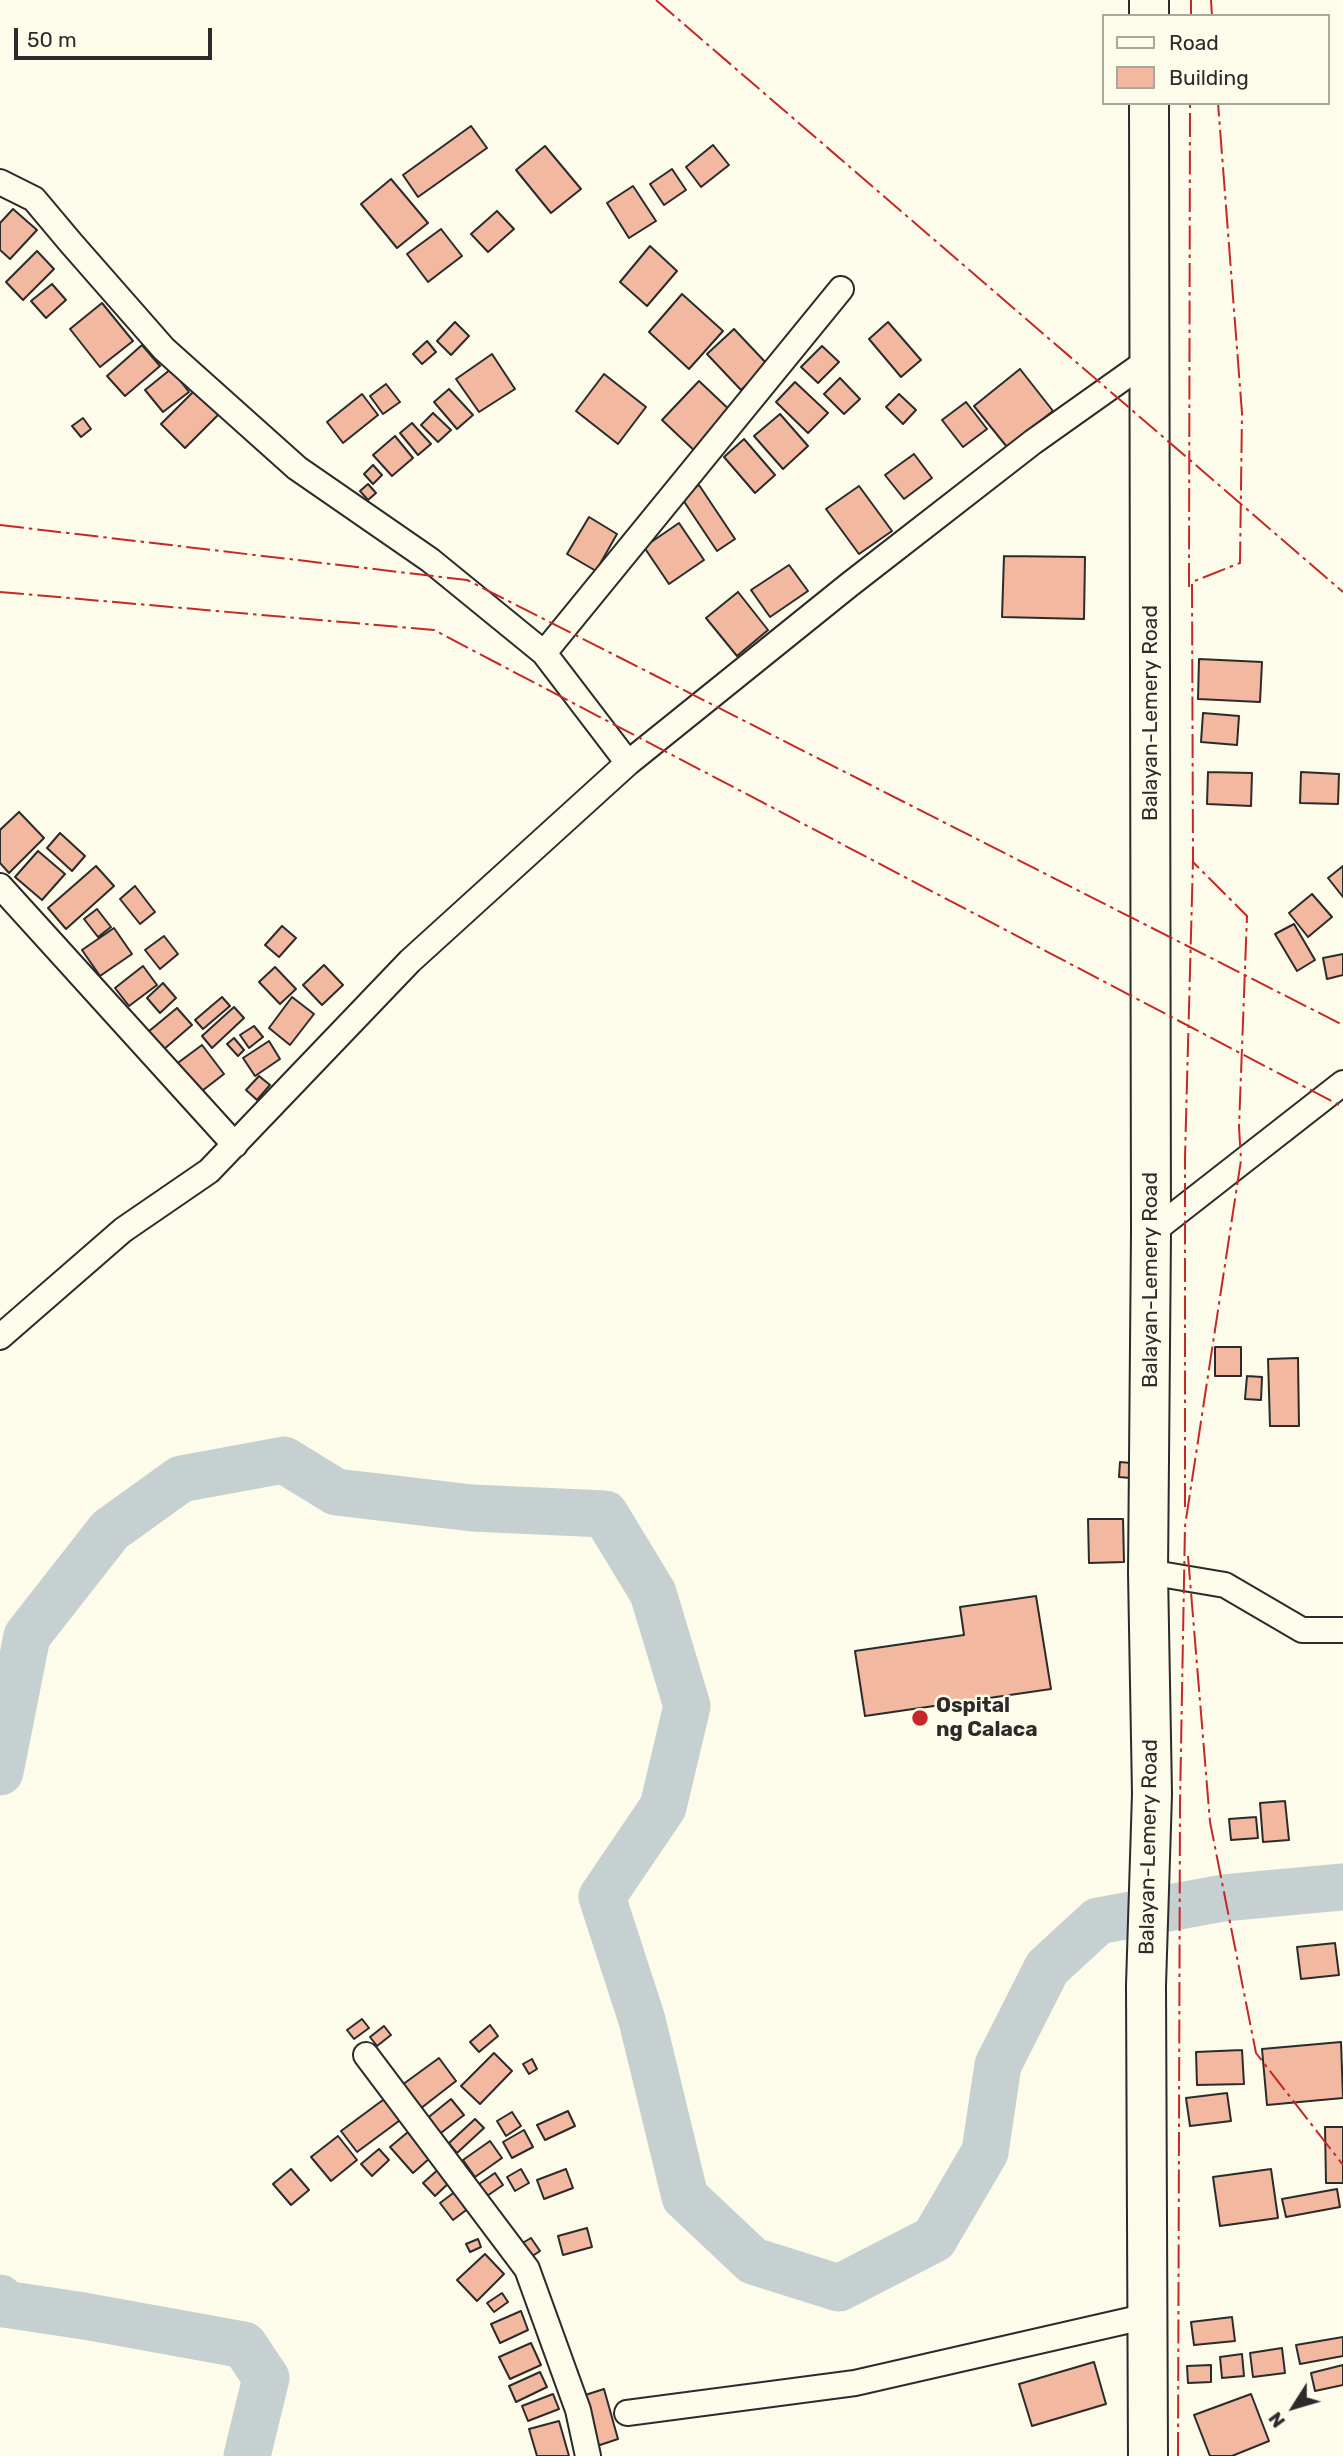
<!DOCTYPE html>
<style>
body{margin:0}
#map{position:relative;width:1343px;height:2456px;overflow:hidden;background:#fdfbea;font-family:Rubik,sans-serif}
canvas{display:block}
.legend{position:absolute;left:1102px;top:14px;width:228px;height:91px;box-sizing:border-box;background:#fdfbea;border:2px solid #a9a89e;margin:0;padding:9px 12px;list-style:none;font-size:21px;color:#2b2b2b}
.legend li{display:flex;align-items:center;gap:14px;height:35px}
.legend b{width:35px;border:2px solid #a9a89e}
.north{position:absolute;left:1259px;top:2372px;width:70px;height:70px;-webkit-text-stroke:5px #fdfbea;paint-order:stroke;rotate:233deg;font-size:19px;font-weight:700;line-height:28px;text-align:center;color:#2b2b2b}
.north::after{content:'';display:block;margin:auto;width:24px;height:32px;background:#2b2b2b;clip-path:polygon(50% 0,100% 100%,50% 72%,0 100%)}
.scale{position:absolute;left:14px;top:28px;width:198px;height:32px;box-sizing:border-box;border:4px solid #2b2b2b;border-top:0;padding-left:9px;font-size:21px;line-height:24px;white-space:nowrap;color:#2b2b2b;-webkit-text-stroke:5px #fdfbea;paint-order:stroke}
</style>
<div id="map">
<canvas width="1343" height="2456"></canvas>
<ul class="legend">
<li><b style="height:9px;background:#fdfbea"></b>Road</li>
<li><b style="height:19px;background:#f2b8a0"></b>Building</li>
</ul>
<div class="north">N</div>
<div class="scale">50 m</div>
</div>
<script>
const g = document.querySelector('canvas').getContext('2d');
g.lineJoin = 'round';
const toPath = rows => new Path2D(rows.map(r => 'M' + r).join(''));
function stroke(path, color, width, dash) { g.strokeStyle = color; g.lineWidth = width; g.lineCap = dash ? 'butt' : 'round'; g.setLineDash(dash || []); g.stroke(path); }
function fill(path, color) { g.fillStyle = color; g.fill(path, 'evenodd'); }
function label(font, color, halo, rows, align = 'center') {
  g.font = font + ' Rubik,sans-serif'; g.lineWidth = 5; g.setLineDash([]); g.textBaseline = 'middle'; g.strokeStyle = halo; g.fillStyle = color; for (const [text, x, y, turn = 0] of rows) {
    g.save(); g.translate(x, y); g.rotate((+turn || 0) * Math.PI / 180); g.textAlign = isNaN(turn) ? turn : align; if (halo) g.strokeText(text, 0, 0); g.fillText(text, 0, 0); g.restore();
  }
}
stroke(toPath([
 [0,1772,27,1636,110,1530,181,1479,284,1460,336,1492,472,1508,605,1514,653,1593,687,1706,663,1807,602,1897,642,2020,685,2197,753,2261,839,2288,934,2239,985,2152,998,2065,1047,1968,1098,1921,1223,1898,1343,1887],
 [0,2298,4,2304,84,2316,244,2345,266,2378,247,2456]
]), '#c7d0d0', 47);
const building = toPath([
 [471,126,487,148,418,197,403,175,471,126],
 [713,145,729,165,701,187,686,167,713,145],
 [545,146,581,189,551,213,516,170,545,146],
 [672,169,686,190,664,205,650,184,672,169],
 [391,179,428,223,397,248,361,204,391,179],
 [633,186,656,221,629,238,607,203,633,186],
 [13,209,37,230,10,259,0,250,0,223,13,209],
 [497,211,514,229,488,252,471,234,497,211],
 [441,229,462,256,428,282,407,254,441,229],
 [650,246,677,271,647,306,620,282,650,246],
 [37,251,54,269,23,300,6,282,37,251],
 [52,284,66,300,46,318,31,301,52,284],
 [682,294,723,331,689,369,649,332,682,294],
 [102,303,133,341,100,367,70,329,102,303],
 [455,322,469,336,451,355,437,341,455,322],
 [888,322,921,360,901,377,869,339,888,322],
 [734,329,768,365,741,390,707,354,734,329],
 [427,341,436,352,422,364,413,354,427,341],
 [142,345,160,366,125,396,107,376,142,345],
 [822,346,839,362,818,383,801,367,822,346],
 [492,354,515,389,479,412,456,379,492,354],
 [171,369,189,392,163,412,145,390,171,369],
 [1020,369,1053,411,1007,447,974,406,1020,369],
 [604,374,646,407,618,444,576,411,604,374],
 [840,378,860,399,844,414,824,394,840,378],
 [699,381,735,415,699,455,662,420,699,381],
 [795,382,828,413,808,433,776,402,795,382],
 [386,384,400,402,383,414,370,396,386,384],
 [197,388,221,412,185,448,161,424,197,388],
 [449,389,473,415,457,429,434,402,449,389],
 [362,394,378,415,343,443,327,422,362,394],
 [899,394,916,410,903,424,886,407,899,394],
 [966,402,987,429,963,447,942,420,966,402],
 [433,413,451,430,438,442,421,425,433,413],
 [780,414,808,446,783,469,754,436,780,414],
 [83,418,91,429,81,437,72,426,83,418],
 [412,423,431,444,418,455,400,433,412,423],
 [395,436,413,458,392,476,373,455,395,436],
 [744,439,775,475,755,493,724,457,744,439],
 [914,454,932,478,904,499,885,475,914,454],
 [373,465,382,475,373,484,364,474,373,465],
 [368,484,376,493,368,500,360,491,368,484],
 [699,485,735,539,717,551,681,497,699,485],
 [859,486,892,531,859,554,826,509,859,486],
 [589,517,617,534,596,571,567,554,589,517],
 [679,523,704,560,669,584,644,547,679,523],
 [1004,556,1085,557,1084,619,1002,617,1004,556],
 [789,565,808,591,770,617,751,590,789,565],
 [738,592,768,630,737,656,706,618,738,592],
 [1199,659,1262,662,1260,702,1198,699,1199,659],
 [1203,713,1239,716,1237,745,1201,742,1203,713],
 [1208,772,1252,773,1251,806,1207,804,1208,772],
 [1301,772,1339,774,1338,804,1300,803,1301,772],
 [19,812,44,838,9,873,0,863,0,830,19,812],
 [60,833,85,856,72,871,47,848,60,833],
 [38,851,65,874,42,900,15,877,38,851],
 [96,866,114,886,66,929,48,908,96,866],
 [1343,866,1343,897,1328,878,1343,866],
 [135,886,155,912,140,924,120,899,135,886],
 [1312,894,1332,917,1308,937,1289,913,1312,894],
 [97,909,111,927,98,937,84,919,97,909],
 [1294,924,1315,960,1297,971,1275,934,1294,924],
 [282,926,296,938,279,957,265,945,282,926],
 [114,928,132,954,100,976,82,950,114,928],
 [164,936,178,954,160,969,145,950,164,936],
 [1343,954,1343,975,1327,979,1323,958,1343,954],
 [324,965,343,985,322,1005,303,985,324,965],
 [143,966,157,985,129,1006,115,988,143,966],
 [275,967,296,989,280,1004,259,982,275,967],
 [163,983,176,998,160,1013,147,998,163,983],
 [222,997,230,1006,203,1029,195,1020,222,997],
 [292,997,314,1014,290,1045,269,1028,292,997],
 [234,1007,244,1018,212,1048,202,1036,234,1007],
 [177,1008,192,1025,163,1050,148,1032,177,1008],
 [254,1026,263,1037,249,1048,240,1035,254,1026],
 [234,1038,244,1050,238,1056,227,1044,234,1038],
 [269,1041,280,1059,255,1076,243,1058,269,1041],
 [202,1045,224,1074,198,1094,175,1065,202,1045],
 [259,1076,270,1085,257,1100,246,1090,259,1076],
 [1215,1347,1241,1347,1241,1376,1215,1376,1215,1347],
 [1298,1358,1299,1426,1270,1426,1268,1359,1298,1358],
 [1247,1376,1262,1377,1261,1400,1245,1399,1247,1376],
 [1120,1462,1131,1463,1130,1478,1119,1477,1120,1462],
 [1088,1519,1123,1519,1124,1562,1089,1563,1088,1519],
 [1036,1596,1051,1689,865,1716,855,1651,964,1635,960,1607,1036,1596],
 [1285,1801,1289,1840,1263,1842,1260,1803,1285,1801],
 [1256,1817,1258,1838,1231,1840,1229,1819,1256,1817],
 [1335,1943,1339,1975,1301,1979,1297,1947,1335,1943],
 [362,2019,369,2028,354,2039,347,2030,362,2019],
 [490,2025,498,2036,479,2052,470,2042,490,2025],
 [384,2026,391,2035,377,2046,370,2037,384,2026],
 [1341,2042,1343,2098,1267,2105,1262,2049,1341,2042],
 [1242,2050,1244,2084,1197,2085,1196,2052,1242,2050],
 [494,2053,512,2071,480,2104,461,2086,494,2053],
 [439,2058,456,2081,420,2109,402,2085,439,2058],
 [532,2059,537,2069,529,2074,523,2064,532,2059],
 [1227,2093,1231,2121,1190,2126,1186,2098,1227,2093],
 [387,2097,403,2118,357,2152,341,2131,387,2097],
 [451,2099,464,2115,437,2136,425,2120,451,2099],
 [568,2111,575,2126,545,2140,537,2125,568,2111],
 [512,2112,521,2126,506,2136,497,2121,512,2112],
 [475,2119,484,2128,457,2153,449,2143,475,2119],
 [1325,2127,1343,2127,1343,2183,1326,2183,1325,2127],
 [524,2130,533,2147,512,2158,503,2142,524,2130],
 [408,2132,430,2158,413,2173,390,2147,408,2132],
 [338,2136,357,2160,331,2181,311,2157,338,2136],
 [490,2141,502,2158,475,2177,463,2160,490,2141],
 [379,2149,389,2160,372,2176,361,2164,379,2149],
 [441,2167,452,2180,435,2196,423,2183,441,2167],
 [291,2169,309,2190,291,2205,273,2184,291,2169],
 [521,2169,529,2183,515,2191,507,2177,521,2169],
 [566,2169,573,2188,544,2199,537,2180,566,2169],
 [1271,2169,1278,2218,1220,2226,1213,2177,1271,2169],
 [495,2173,503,2185,487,2196,479,2184,495,2173],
 [460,2188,473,2205,453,2220,440,2203,460,2188],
 [1337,2189,1340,2207,1286,2217,1282,2199,1337,2189],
 [587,2228,592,2247,563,2255,558,2236,587,2228],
 [531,2238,540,2251,528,2259,519,2245,531,2238],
 [478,2239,481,2247,470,2252,466,2244,478,2239],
 [485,2254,504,2274,477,2301,457,2280,485,2254],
 [502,2293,508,2302,494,2312,487,2303,502,2293],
 [521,2311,528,2330,500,2343,491,2324,521,2311],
 [1232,2317,1235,2341,1194,2345,1191,2322,1232,2317],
 [1343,2337,1343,2356,1300,2364,1296,2345,1343,2337],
 [531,2343,541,2365,510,2379,499,2357,531,2343],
 [1282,2348,1285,2373,1253,2377,1250,2353,1282,2348],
 [1242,2354,1244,2376,1222,2378,1220,2357,1242,2354],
 [1094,2362,1106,2404,1032,2426,1019,2384,1094,2362],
 [1211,2365,1211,2382,1188,2383,1187,2366,1211,2365],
 [1343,2365,1343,2385,1315,2391,1311,2373,1343,2365],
 [540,2372,547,2387,516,2402,509,2386,540,2372],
 [604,2389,618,2439,594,2447,579,2397,604,2389],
 [553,2394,559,2409,528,2421,522,2406,553,2394],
 [1251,2394,1269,2441,1232,2456,1210,2456,1194,2415,1251,2394],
 [559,2421,569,2456,537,2456,529,2429,559,2421]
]);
fill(building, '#f2b8a0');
stroke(building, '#2b2b2b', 2);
const minor = toPath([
 [0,182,34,199,71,243,164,349,297,468,430,560,544,653,628,763],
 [544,653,841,289],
 [0,886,235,1145],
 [1151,1233,1343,1083],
 [0,1337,123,1230,209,1171,410,961,628,763,849,585,1033,442,1150,359],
 [1148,1572,1225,1585,1302,1630,1343,1630],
 [366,2055,527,2269,578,2410,588,2456],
 [627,2413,855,2383,1148,2316]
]);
const primary = toPath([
 [1149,0,1149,16],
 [1148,2456,1146,1985,1152,1794,1148,1572,1151,1233,1149,103]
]);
stroke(minor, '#2b2b2b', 28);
stroke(primary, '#2b2b2b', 42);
stroke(minor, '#fdfbea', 24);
stroke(primary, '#fdfbea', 38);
stroke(toPath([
 [656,0,1343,592],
 [1211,0,1212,16],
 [1191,16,1191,0],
 [0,525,467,580,1343,1025],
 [1189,587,1190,103],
 [0,592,434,630,1343,1107],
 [1185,1507,1185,1157,1193,860],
 [1188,1556,1210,1822,1256,2053,1343,2165],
 [1178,2456,1180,1803,1185,1526,1241,1160,1239,1127,1247,916,1193,862,1192,582,1240,563,1242,413,1218,103]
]), '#c62828', 2, [24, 5, 3.5, 5]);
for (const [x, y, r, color] of [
 [920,1718,9,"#c62828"]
]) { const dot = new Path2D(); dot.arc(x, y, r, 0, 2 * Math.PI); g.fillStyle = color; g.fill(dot); stroke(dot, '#fdfbea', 2.5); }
label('21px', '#2b2b2b', '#fdfbea', [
 ["Balayan-Lemery Road",1151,713,-90],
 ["Balayan-Lemery Road",1151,1280,-90],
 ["Balayan-Lemery Road",1149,1847,-89]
]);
label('bold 21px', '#2b2b2b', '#fdfbea', [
 ["Ospital",936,1706],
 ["ng Calaca",936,1730]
], 'left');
</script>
